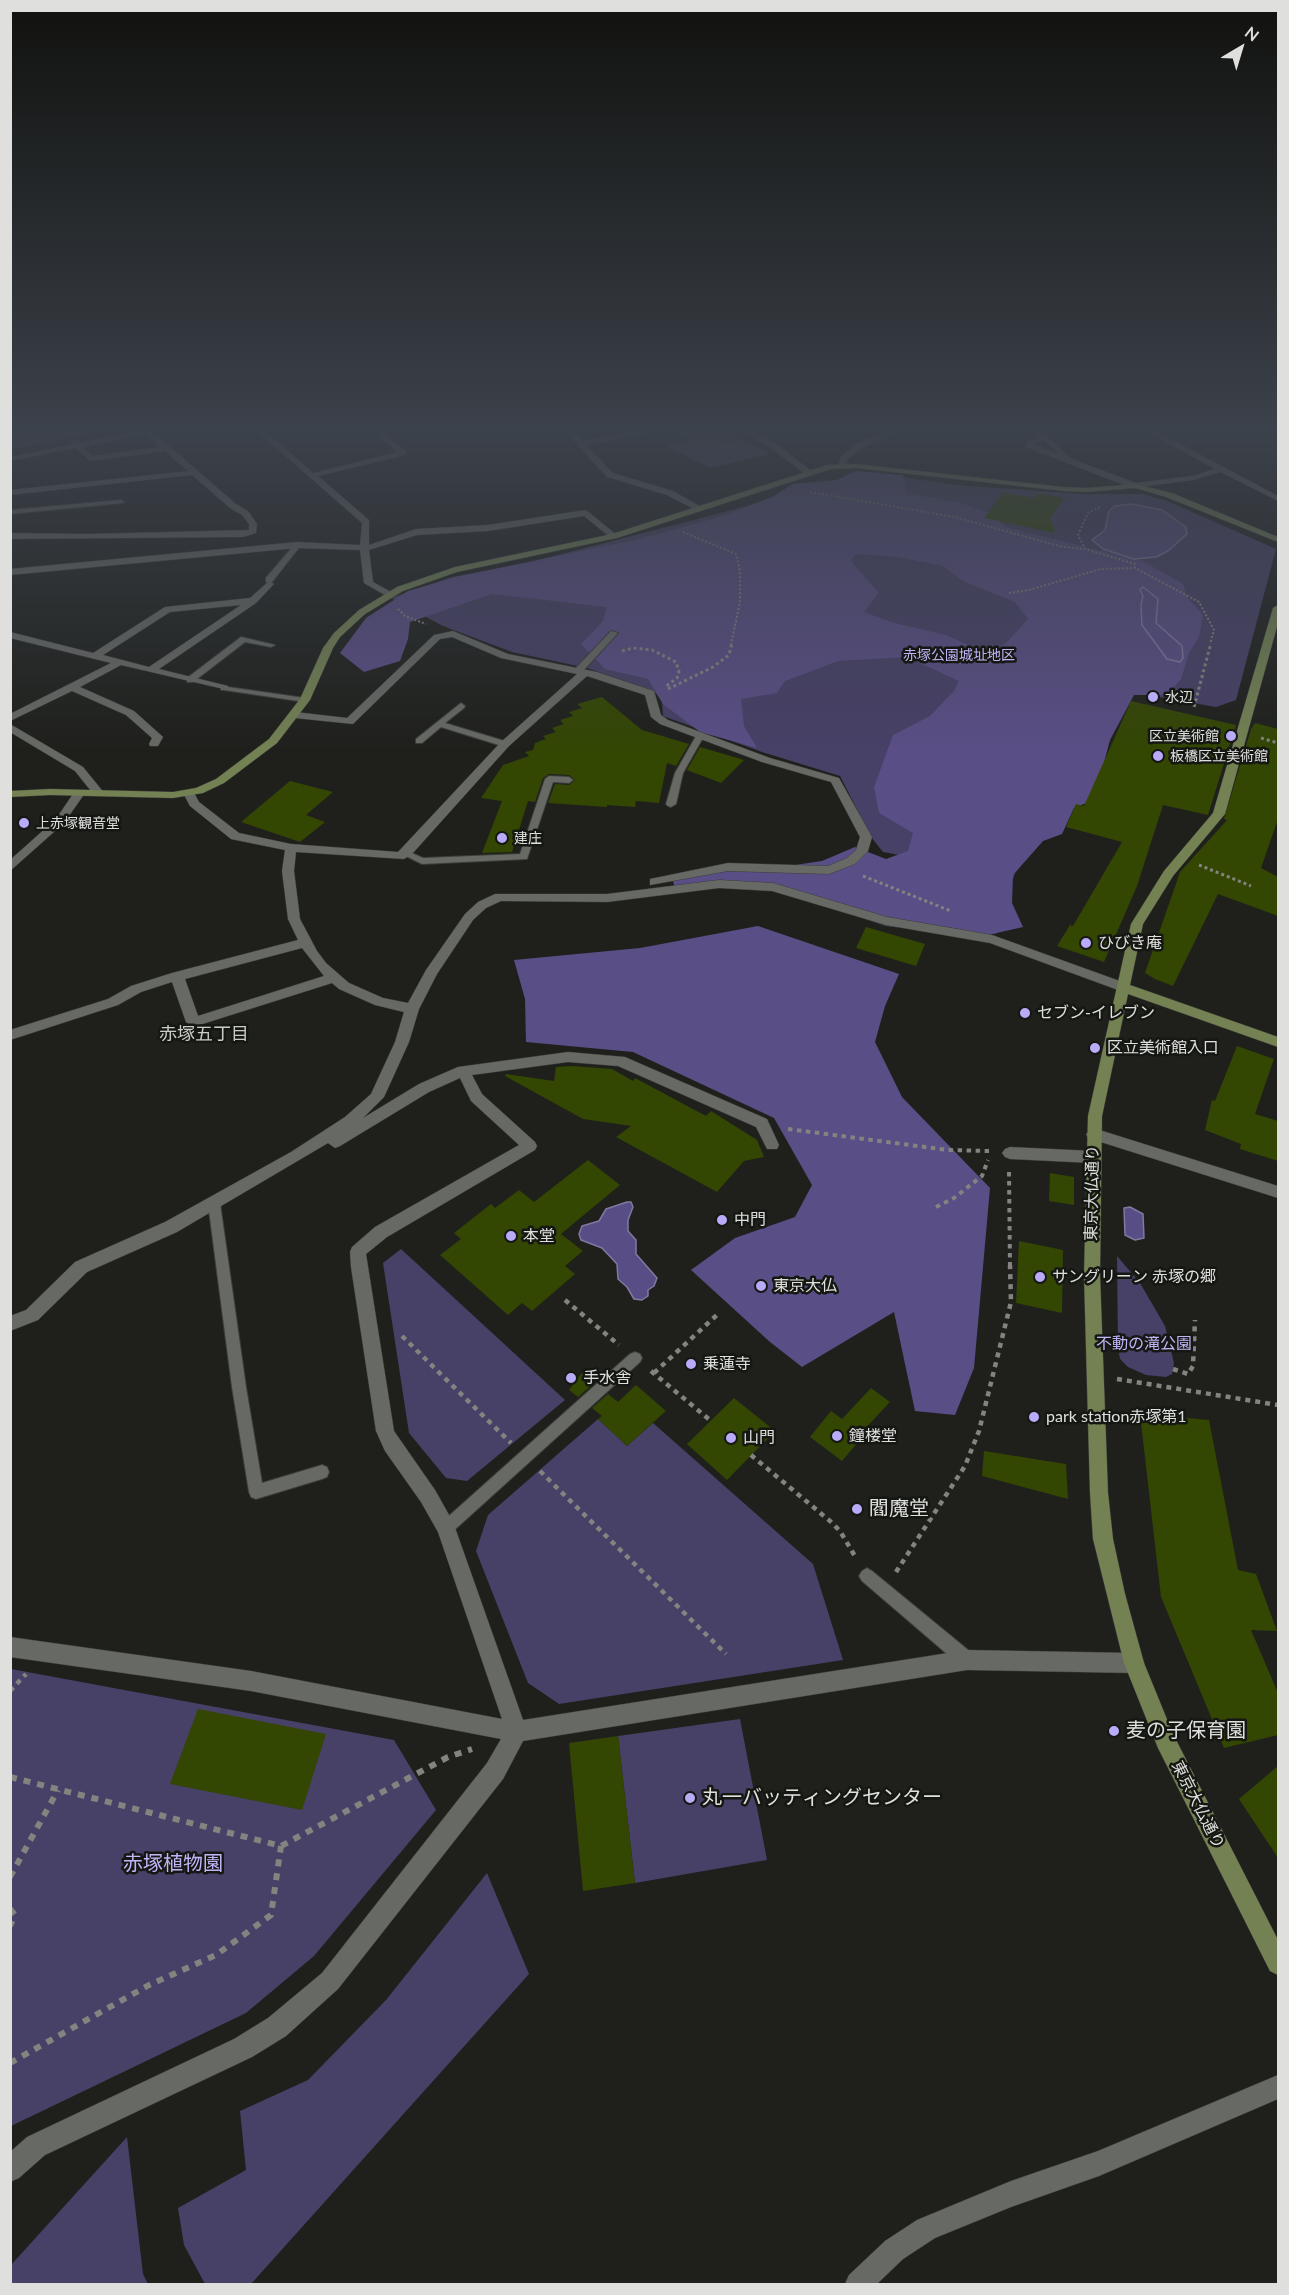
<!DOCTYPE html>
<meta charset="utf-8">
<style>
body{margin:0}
#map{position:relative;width:1289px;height:2295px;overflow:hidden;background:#1f201c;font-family:Lato,sans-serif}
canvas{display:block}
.frame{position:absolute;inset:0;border:12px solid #dfe0dd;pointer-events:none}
.north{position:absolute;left:1211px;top:18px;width:60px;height:60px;-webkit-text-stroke:4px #151713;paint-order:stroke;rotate:38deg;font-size:16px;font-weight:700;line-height:24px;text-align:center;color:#dfe0dd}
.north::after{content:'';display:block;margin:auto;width:21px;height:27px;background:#dfe0dd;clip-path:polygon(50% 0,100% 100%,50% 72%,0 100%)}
</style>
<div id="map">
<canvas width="1289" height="2295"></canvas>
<div class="frame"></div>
<div class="north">N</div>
</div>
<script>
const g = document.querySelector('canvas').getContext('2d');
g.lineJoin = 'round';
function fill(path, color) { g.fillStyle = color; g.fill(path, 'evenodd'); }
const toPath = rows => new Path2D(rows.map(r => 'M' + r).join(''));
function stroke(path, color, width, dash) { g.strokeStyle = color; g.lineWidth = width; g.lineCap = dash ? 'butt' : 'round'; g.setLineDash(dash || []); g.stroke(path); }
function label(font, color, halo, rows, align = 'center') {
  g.font = font + ' Lato,"Noto Sans JP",sans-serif'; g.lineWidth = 5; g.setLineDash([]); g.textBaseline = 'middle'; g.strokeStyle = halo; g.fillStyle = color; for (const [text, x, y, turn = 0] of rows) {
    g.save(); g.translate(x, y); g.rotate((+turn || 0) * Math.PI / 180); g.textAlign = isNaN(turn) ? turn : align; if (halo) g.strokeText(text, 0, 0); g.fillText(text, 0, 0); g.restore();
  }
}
fill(toPath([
 [14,431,89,431,92,433,11,449,11,433],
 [677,431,728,431,770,454,710,468,665,446,688,440],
 [868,472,955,485,1082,494,1142,494,1167,501,1276,549,1236,700,1216,707,1131,692,1077,794,1015,873,996,934,889,909,921,859,883,852,871,837,840,776,762,752,663,716,662,701,654,691,587,668,512,652,443,626,391,598,452,577,523,564,721,513],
 [401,1249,565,1400,467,1481,446,1478,409,1433,383,1263],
 [1117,1256,1140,1283,1165,1326,1174,1363,1172,1374,1166,1377,1146,1375,1128,1367,1120,1359,1118,1348],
 [598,1419,627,1446,653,1423,813,1564,843,1660,559,1704,528,1683,476,1551,488,1515],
 [11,1669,394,1740,436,1810,314,1956,246,2013,11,2126],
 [740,1719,767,1860,635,1883,618,1736],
 [487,1873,529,1974,251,2284,205,2284,184,2245,178,2208,246,2170,240,2111,308,2080,386,2000],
 [127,2137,143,2274,148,2284,11,2284,11,2265]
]), '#474067');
fill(toPath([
 [855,471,903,475,907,493,961,503,994,515,1005,527,1143,561,1183,584,1187,597,1203,615,1199,637,1189,653,1181,679,1167,695,1134,695,1110,740,1094,800,1074,808,1062,834,1043,841,1013,875,1012,903,1023,927,979,937,886,926,770,887,722,887,676,892,672,877,730,866,795,865,822,861,855,847,886,859,908,851,913,833,879,813,874,787,893,735,930,716,954,691,959,681,907,657,838,661,785,681,777,693,741,699,744,726,757,748,700,732,663,704,648,679,605,669,581,644,603,621,607,607,492,594,410,622,408,639,400,661,364,672,340,653,366,618,408,591,460,576,640,539,723,516,772,497,793,484,837,480],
 [855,554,898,557,943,566,963,581,1015,602,1028,619,1006,643,989,654,946,635,894,623,864,612,879,593,851,561],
 [758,926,899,974,885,1006,875,1042,902,1097,990,1188,974,1368,955,1415,915,1411,894,1312,802,1367,770,1342,691,1270,735,1238,795,1217,812,1185,774,1118,633,1052,526,1042,525,999,514,960,640,948]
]), '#5a4e86');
const water = toPath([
 [1131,504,1162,510,1186,527,1187,534,1168,551,1156,557,1134,559,1103,549,1092,540,1105,530,1109,511,1115,506,1131,504],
 [1143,587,1158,599,1156,623,1182,646,1183,658,1180,662,1167,659,1142,625,1141,605,1143,596,1140,590,1143,587],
 [627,1202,631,1202,633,1207,628,1220,628,1231,636,1240,636,1254,657,1278,654,1286,648,1290,648,1296,642,1300,634,1299,627,1287,618,1279,617,1264,602,1248,581,1240,579,1234,582,1226,599,1221,606,1209,627,1202],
 [1130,1207,1143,1214,1144,1238,1135,1240,1125,1235,1124,1208,1130,1207]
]);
fill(water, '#594d86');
stroke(water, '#8179a0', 1.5);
fill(toPath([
 [1003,492,1034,498,1038,493,1065,498,1050,518,1055,533,984,518],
 [602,697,642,730,689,744,676,766,667,763,659,803,636,801,635,807,607,805,607,807,548,803,555,784,569,785,575,780,569,775,549,774,543,778,535,802,528,801,512,852,482,853,502,801,481,798,503,765,529,756,525,752,533,750,535,743,546,739,543,736,556,732,552,728,564,724,560,720,573,716,569,712,582,708,577,704],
 [1131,701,1236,725,1208,815,1163,805,1137,886,1104,962,1057,946,1070,925,1073,926,1122,842,1066,827,1076,804,1084,806],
 [1255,723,1278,729,1278,819,1261,868,1278,877,1278,916,1218,894,1173,986,1155,979,1145,973,1180,872,1227,820,1224,819,1251,729],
 [700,747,744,760,721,783,687,770],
 [290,781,333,792,306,815,325,822,300,842,241,822],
 [866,927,925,944,916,966,856,948],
 [1237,1046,1274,1059,1255,1114,1278,1121,1278,1161,1240,1149,1241,1144,1205,1130,1212,1100,1215,1101],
 [572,1066,612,1069,633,1081,635,1078,706,1116,711,1111,757,1140,764,1157,744,1161,717,1192,616,1137,631,1126,583,1119,505,1076,506,1074,554,1081,556,1067],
 [588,1160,620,1185,561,1234,583,1251,565,1266,575,1274,532,1311,522,1303,508,1315,440,1255,461,1239,454,1233,491,1204,495,1208,519,1190,534,1202],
 [1050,1173,1074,1177,1074,1205,1049,1201],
 [1019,1241,1063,1250,1062,1313,1016,1303],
 [582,1373,594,1383,578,1397,569,1390],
 [636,1385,666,1411,627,1446,598,1419,602,1416,592,1408,608,1394,618,1402],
 [871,1388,890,1402,861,1433,864,1435,842,1461,810,1437,831,1411,842,1419],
 [734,1398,775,1431,727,1480,687,1444],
 [1140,1414,1209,1420,1238,1570,1256,1574,1277,1631,1251,1630,1278,1693,1278,1735,1224,1748,1161,1597],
 [984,1451,1066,1464,1068,1499,982,1476],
 [198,1709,326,1734,302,1810,170,1784],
 [618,1736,635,1883,583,1891,569,1743],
 [1278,1766,1278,1858,1239,1799]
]), '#334602');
const lane = toPath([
 [1042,436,1046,436,1071,459,1071,461,1067,461,1042,438,1042,436],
 [121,500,124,502,123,503,10,514,10,510,121,500],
 [295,544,301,545,272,582,266,582,266,578,295,544],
 [611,631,618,633,581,673,575,673,575,669,611,631],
 [241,637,275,645,271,647,245,642,193,682,187,682,187,678,241,637],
 [221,686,305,698,309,700,305,702,224,690,221,690,221,686],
 [461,703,465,706,464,708,445,723,508,742,508,746,502,746,441,727,422,743,416,743,416,739,461,703],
 [700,733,704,736,683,773,676,804,671,807,668,806,666,804,675,773,696,736,700,733],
 [549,776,569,777,573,780,569,783,553,782,527,859,422,864,400,853,405,850,423,858,520,854,545,779,549,776],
 [214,1198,218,1199,220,1203,246,1387,262,1483,322,1465,327,1467,329,1472,327,1477,322,1479,256,1499,251,1497,249,1492,232,1387,208,1203,210,1199,214,1198],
 [635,1352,640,1354,642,1358,640,1362,451,1533,446,1535,441,1533,438,1528,441,1523,630,1354,635,1352],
 [867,1568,872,1571,973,1654,975,1660,973,1666,967,1668,961,1666,862,1581,859,1576,862,1571,867,1568]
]);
const street = toPath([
 [135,431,152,431,236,504,248,511,257,524,256,533,243,537,10,539,10,533,87,534,249,530,249,524,242,515,230,508,192,475,10,495,10,490,188,471,165,451,90,461,76,448,10,461,10,457,73,444,70,441,74,439,80,443,135,431],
 [146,434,160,447,92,456,83,447,146,434],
 [257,431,265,431,313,473,397,452,372,431,380,431,406,451,406,455,318,476,369,520,369,545,416,529,488,525,586,510,618,536,611,538,584,516,488,531,417,535,369,550,373,582,393,593,395,595,390,598,364,583,360,550,297,548,10,575,10,569,297,542,360,545,362,523,257,431],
 [565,431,573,431,582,441,635,431,647,431,644,434,586,445,613,473,673,491,703,508,696,510,667,495,607,477,565,431],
 [744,431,754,431,774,442,814,473,807,475,768,446,744,431],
 [887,431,898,431,862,448,848,459,844,468,838,468,841,456,856,444,887,431],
 [1026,431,1037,431,1047,435,1047,439,1035,445,1136,483,1192,476,1215,469,1146,431,1156,431,1278,496,1278,501,1221,472,1193,480,1132,488,1026,447,1026,443,1038,437,1026,431],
 [269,581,274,584,256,603,159,669,228,686,228,690,121,665,80,687,134,711,163,737,158,746,150,746,149,744,152,738,126,715,72,691,10,721,10,714,111,663,10,638,10,632,93,653,165,607,250,598,269,581],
 [241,605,149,667,103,655,170,612,241,605],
 [453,631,508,654,597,672,654,691,661,715,668,720,770,758,839,778,872,837,868,851,855,864,829,874,728,871,650,885,650,879,728,863,828,866,847,858,856,850,860,837,831,782,762,762,660,724,651,717,645,695,587,676,509,746,412,854,404,859,296,852,294,871,300,919,317,951,326,963,349,983,383,998,408,1003,426,970,465,914,478,902,495,894,607,894,719,880,773,883,887,917,992,935,1128,984,1130,987,1123,992,1118,990,990,943,886,925,772,891,719,888,607,902,501,901,486,908,473,920,437,974,419,1009,409,1042,384,1097,363,1118,419,1084,458,1067,568,1052,625,1057,767,1119,779,1145,777,1149,767,1149,756,1127,618,1066,568,1062,472,1075,482,1094,535,1142,537,1146,535,1150,387,1237,366,1254,394,1431,435,1490,453,1522,523,1720,967,1650,1134,1653,1141,1656,1144,1663,1141,1670,1134,1673,967,1670,523,1741,503,1779,338,1989,286,2036,252,2057,45,2155,19,2178,10,2182,10,2152,27,2137,234,2039,268,2018,322,1973,487,1763,501,1739,251,1691,10,1657,10,1637,251,1671,502,1719,438,1532,421,1502,385,1451,376,1431,351,1267,350,1252,352,1247,375,1227,519,1145,471,1101,460,1078,429,1092,340,1146,335,1148,328,1143,177,1232,87,1272,38,1320,10,1331,10,1316,26,1310,75,1262,165,1222,291,1152,345,1117,371,1094,395,1042,404,1012,375,1005,339,989,332,983,193,1027,186,1022,172,982,141,992,118,1005,10,1040,10,1030,108,999,131,986,172,973,298,940,288,919,282,871,285,850,231,839,190,806,183,793,185,791,193,791,199,802,239,833,291,844,398,852,501,742,577,674,501,658,452,637,440,639,353,724,295,718,290,715,295,712,347,718,434,635,453,631],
 [302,948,324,976,198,1016,185,979,302,948],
 [10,724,83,767,105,794,103,796,95,796,75,771,10,732,10,724],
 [79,790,85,793,64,823,10,871,10,860,56,819,75,791,79,790],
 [1093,1128,1278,1186,1278,1198,1088,1138,1086,1134,1093,1128],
 [1010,1147,1093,1151,1098,1153,1101,1157,1098,1161,1093,1163,1010,1159,1005,1157,1002,1153,1005,1149,1010,1147],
 [1278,2075,1278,2099,1099,2176,1011,2207,935,2238,903,2259,877,2284,845,2284,849,2275,885,2241,917,2220,1011,2181,1098,2151,1278,2075]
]);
const secondary = toPath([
 [856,464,1063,487,1087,488,1135,484,1172,493,1278,537,1278,542,1166,497,1135,488,1087,492,1063,491,856,468,831,469,617,538,457,572,403,591,365,614,340,637,333,648,310,700,277,743,224,783,203,793,173,798,50,795,10,797,10,791,50,789,173,792,196,788,216,779,269,739,300,699,323,648,334,633,359,610,397,587,455,567,612,534,827,465,856,464],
 [1278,605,1278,623,1225,814,1173,876,1143,924,1130,985,1278,1037,1278,1047,1128,994,1102,1116,1100,1275,1108,1493,1113,1539,1125,1594,1144,1663,1173,1734,1278,1940,1278,1975,1270,1971,1158,1748,1124,1663,1093,1539,1090,1493,1084,1275,1088,1116,1131,924,1164,871,1213,813,1273,608,1278,605]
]);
stroke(lane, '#3c3d3a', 2);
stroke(street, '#3c3d3a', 1);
stroke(secondary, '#3c3d3a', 1);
stroke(toPath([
 [715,444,741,448],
 [810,492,954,517,1063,547,1085,549],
 [1100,507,1088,513,1078,535,1085,549,1135,564,1135,568,1199,602,1214,630,1210,644],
 [683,532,736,554,740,571,740,602,731,644],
 [1009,593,1029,590,1101,569,1135,568],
 [398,609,405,616,426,624]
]), '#838480', 2, [2, 2]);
stroke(toPath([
 [622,651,633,648,652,650,676,662,679,672,677,678,665,687],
 [668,689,713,667,729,655,732,643],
 [1194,707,1211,643],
 [1261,738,1278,743],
 [1199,865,1251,886],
 [863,876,951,911]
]), '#838480', 3, [3, 3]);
stroke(toPath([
 [788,1129,948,1150,989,1151],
 [1009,1172,1010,1267],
 [936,1207,954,1198,982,1176,988,1160]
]), '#838480', 4, [4.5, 4.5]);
stroke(toPath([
 [565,1300,619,1345],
 [402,1336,511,1443],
 [1173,1369,1188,1374,1193,1366,1195,1320],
 [651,1371,711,1421],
 [654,1373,719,1313],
 [1117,1379,1278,1405],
 [751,1455,830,1521,840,1531,856,1558],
 [540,1471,726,1654],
 [896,1572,965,1466,979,1431,1011,1302,1010,1265],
 [10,1691,26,1674]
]), '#838480', 4.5, [5, 5]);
stroke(toPath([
 [10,1777,281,1846,448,1757,472,1749],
 [10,1877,58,1790],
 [10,1909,15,1915,10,1926],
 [10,2063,149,1985,216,1955,271,1915,281,1846]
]), '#838480', 6, [7, 7]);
fill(lane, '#676964');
fill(street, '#676964');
fill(secondary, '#748253');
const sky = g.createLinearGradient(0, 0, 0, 753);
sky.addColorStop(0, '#11120f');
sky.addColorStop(0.57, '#3c424b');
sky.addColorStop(1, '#3c424b00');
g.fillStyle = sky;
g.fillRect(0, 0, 1289, 753);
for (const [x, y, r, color] of [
 [1153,697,6,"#b9abf7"],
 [1231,736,6,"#b9abf7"],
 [1158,756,6,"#b9abf7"],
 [24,823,6,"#b9abf7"],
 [502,838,6,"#b9abf7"],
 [1086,943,6,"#b9abf7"],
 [1025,1013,6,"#b9abf7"],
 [1095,1048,6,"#b9abf7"],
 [722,1220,6,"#b9abf7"],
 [511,1236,6,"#b9abf7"],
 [1040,1277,6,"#b9abf7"],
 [761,1286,6,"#b9abf7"],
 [691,1364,6,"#b9abf7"],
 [571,1378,6,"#b9abf7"],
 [1034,1417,6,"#b9abf7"],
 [837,1436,6,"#b9abf7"],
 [731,1438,6,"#b9abf7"],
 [857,1509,6,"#b9abf7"],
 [1114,1731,6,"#b9abf7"],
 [690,1798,6,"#b9abf7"]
]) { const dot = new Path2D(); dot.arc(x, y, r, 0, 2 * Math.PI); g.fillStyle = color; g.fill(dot); stroke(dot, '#151713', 2); }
label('14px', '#c0b4f8', '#151713', [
 ["赤塚公園城址地区",959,655]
]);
label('14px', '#dfe0dd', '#151713', [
 ["水辺",1165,697],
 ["区立美術館",1219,736,"right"],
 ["板橋区立美術館",1170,756],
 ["上赤塚観音堂",36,823],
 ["建庄",514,838]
], 'left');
label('16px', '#dfe0dd', '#151713', [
 ["ひびき庵",1098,943],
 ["セブン-イレブン",1037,1013],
 ["区立美術館入口",1107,1048],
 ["中門",734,1220],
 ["本堂",523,1236],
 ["サングリーン 赤塚の郷",1052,1277],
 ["東京大仏",773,1286],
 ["乗蓮寺",703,1364],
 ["手水舎",583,1378],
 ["park station赤塚第1",1046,1417],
 ["鐘楼堂",849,1436],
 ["山門",743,1438]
], 'left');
label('16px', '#dfe0dd', '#151713', [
 ["東京大仏通り",1092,1193,-89],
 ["東京大仏通り",1198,1805,63]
]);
label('16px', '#c0b4f8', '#151713', [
 ["不動の滝公園",1144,1344]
]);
label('18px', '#caccc7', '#151713', [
 ["赤塚五丁目",204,1034]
]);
label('20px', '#dfe0dd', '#151713', [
 ["閻魔堂",869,1509],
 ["麦の子保育園",1126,1731],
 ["丸一バッティングセンター",702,1798]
], 'left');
label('20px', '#c0b4f8', '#151713', [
 ["赤塚植物園",173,1864]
]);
</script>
